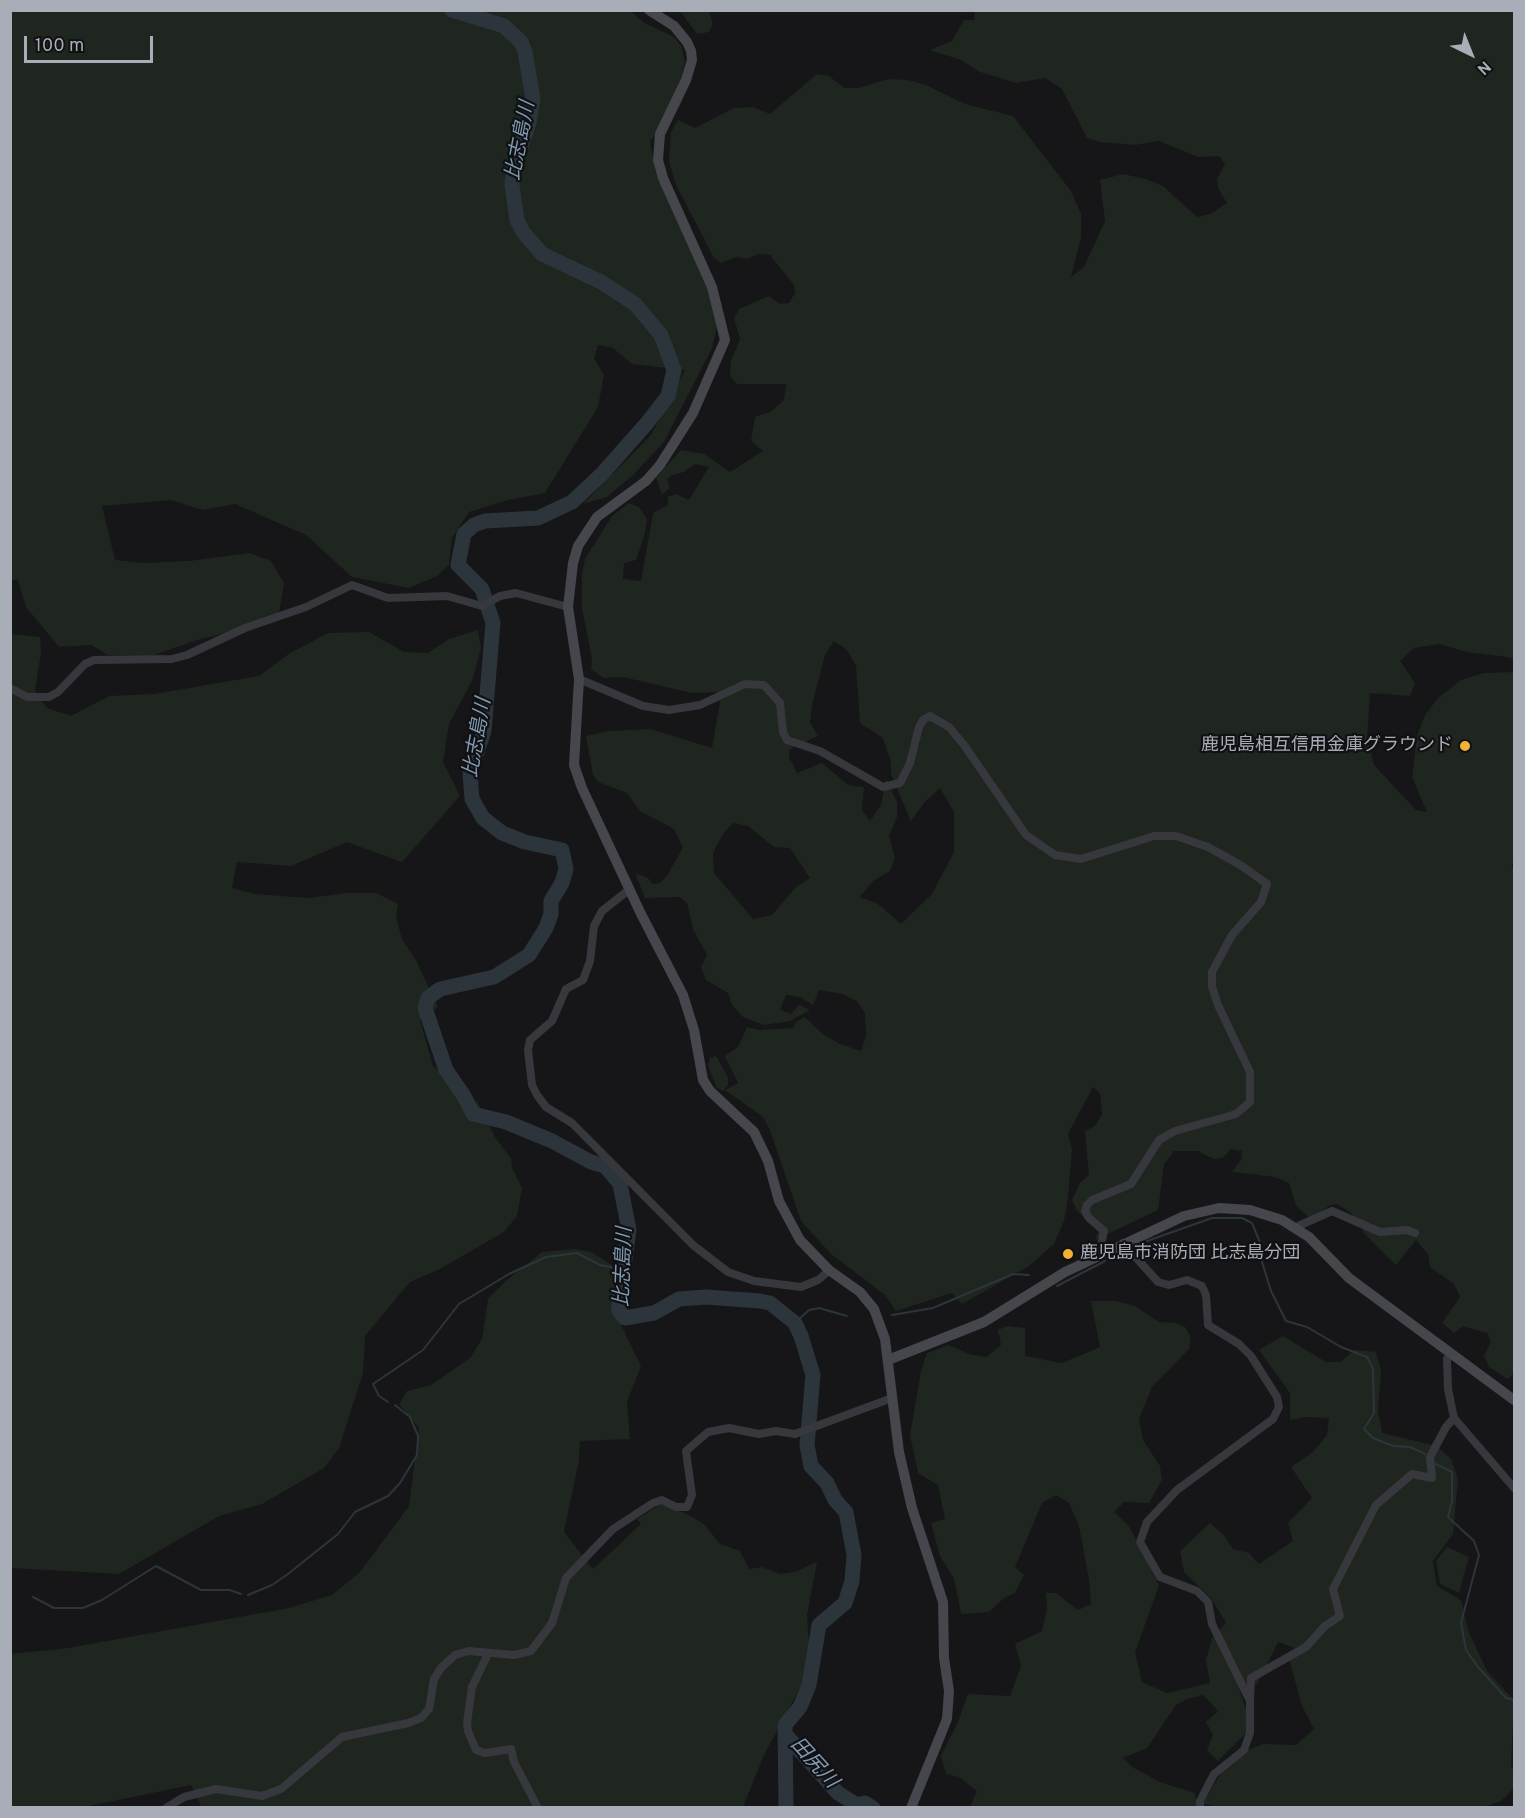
<!DOCTYPE html>
<meta charset="utf-8">
<style>
body{margin:0}
#map{position:relative;width:1525px;height:1818px;overflow:hidden;background:#161618;font-family:Overpass,sans-serif}
canvas{display:block}
.frame{position:absolute;inset:0;border:12px solid #a8adb8;pointer-events:none}
.north{position:absolute;left:1441px;top:24px;width:60px;height:60px;-webkit-text-stroke:4px #111113;paint-order:stroke;rotate:137deg;font-size:16px;font-weight:700;line-height:24px;text-align:center;color:#a8adb8}
.north::after{content:'';display:block;margin:auto;width:21px;height:27px;background:#a8adb8;clip-path:polygon(50% 0,100% 100%,50% 72%,0 100%)}
.scale{position:absolute;left:24px;top:36px;width:129px;height:27px;box-sizing:border-box;border:3px solid #a8adb8;border-top:0;padding-left:8px;font-size:18px;line-height:21px;white-space:nowrap;color:#a8adb8;-webkit-text-stroke:4px #111113;paint-order:stroke}
</style>
<div id="map">
<canvas width="1525" height="1818"></canvas>
<div class="frame"></div>
<div class="north">N</div>
<div class="scale">100 m</div>
</div>
<script>
const g = document.querySelector('canvas').getContext('2d');
g.lineJoin = 'round';
function fill(path, color) { g.fillStyle = color; g.fill(path, 'evenodd'); }
const toPath = rows => new Path2D(rows.map(r => 'M' + r).join(''));
function stroke(path, color, width, dash) { g.strokeStyle = color; g.lineWidth = width; g.lineCap = dash ? 'butt' : 'round'; g.setLineDash(dash || []); g.stroke(path); }
function label(font, color, halo, rows, align = 'center') {
  g.font = font + ' Overpass,"Noto Sans JP",sans-serif'; g.lineWidth = 4.5; g.setLineDash([]); g.textBaseline = 'middle'; g.strokeStyle = halo; g.fillStyle = color; for (const [text, x, y, turn = 0] of rows) {
    g.save(); g.translate(x, y); g.rotate((+turn || 0) * Math.PI / 180); g.textAlign = isNaN(turn) ? turn : align; if (halo) g.strokeText(text, 0, 0); g.fillText(text, 0, 0); g.restore();
  }
}
fill(toPath([
 [630,10,643,22,674,37,681,46,685,62,671,118,650,141,653,158,712,297,718,322,712,348,664,442,633,475,607,497,583,504,651,435,685,370,632,364,613,348,598,345,594,358,604,375,598,407,545,493,508,500,469,512,452,538,449,565,437,576,409,588,352,577,306,535,235,504,203,510,171,500,102,506,115,560,146,563,189,561,249,553,271,561,284,583,278,620,197,640,151,656,108,655,91,645,59,647,26,607,18,580,11,580,11,11],
 [680,11,709,11,713,24,709,32,697,34],
 [975,11,1514,11,1514,658,1467,652,1439,644,1414,648,1400,661,1415,683,1410,696,1370,693,1367,738,1374,765,1416,810,1427,812,1412,777,1417,736,1425,715,1438,698,1461,680,1484,673,1514,672,1514,861,1511,866,1514,868,1514,1372,1508,1379,1489,1367,1484,1355,1491,1342,1487,1333,1463,1326,1454,1333,1442,1323,1460,1297,1454,1284,1430,1267,1428,1254,1416,1240,1396,1265,1365,1234,1350,1212,1337,1204,1330,1205,1314,1217,1308,1217,1296,1205,1289,1183,1275,1177,1232,1172,1241,1160,1242,1151,1231,1149,1223,1158,1214,1159,1198,1151,1174,1151,1164,1164,1158,1210,1095,1240,1099,1230,1077,1211,1072,1200,1080,1183,1089,1175,1085,1131,1095,1126,1102,1114,1100,1093,1093,1087,1068,1134,1072,1149,1068,1198,1064,1221,1054,1244,1029,1266,962,1304,952,1293,896,1311,885,1295,831,1254,801,1221,770,1130,763,1117,725,1090,738,1083,725,1056,738,1047,747,1027,760,1030,793,1028,796,1022,805,1017,824,1035,840,1044,861,1051,866,1035,865,1014,858,1002,843,994,819,990,813,1005,800,997,786,995,780,1010,791,1014,799,1005,810,1010,790,1021,764,1025,743,1017,732,1005,728,993,706,980,701,967,707,955,693,929,687,903,680,897,645,898,635,873,648,878,653,884,660,883,668,874,683,847,674,829,640,811,627,793,598,782,593,775,586,736,609,731,651,729,712,748,720,702,716,692,692,693,623,677,604,678,591,669,592,659,582,608,582,574,585,559,612,516,629,503,639,507,647,519,645,533,636,560,624,563,623,579,641,581,653,513,668,505,668,497,676,494,689,500,709,467,695,464,684,472,672,475,667,480,670,488,662,494,656,478,681,450,704,454,730,472,763,451,751,441,755,417,770,412,784,400,786,384,737,384,730,376,731,361,740,339,734,318,739,309,769,296,780,304,789,303,795,293,794,285,770,255,759,254,748,259,736,257,721,263,714,258,676,185,669,161,671,132,678,120,695,128,734,108,753,107,770,114,817,74,829,76,844,88,859,88,888,79,908,80,926,85,965,104,1013,116,1071,191,1081,214,1081,238,1071,277,1084,267,1105,221,1100,180,1123,174,1146,179,1163,186,1197,217,1210,214,1227,203,1218,188,1217,179,1225,164,1219,156,1198,157,1159,141,1135,145,1100,142,1087,138,1062,89,1045,78,1016,83,980,72,961,60,930,50,952,41,964,20,974,20],
 [834,641,847,650,856,666,860,723,883,738,891,762,891,774,911,821,924,803,940,788,954,812,954,852,932,894,901,924,878,904,860,897,873,881,890,871,895,858,889,836,897,817,897,802,886,779,881,805,870,821,862,810,864,787,848,785,822,763,797,773,789,757,790,749,818,736,810,722,812,705,825,655],
 [733,823,748,826,774,847,790,848,810,878,796,887,772,915,753,919,714,873,713,853,723,834],
 [478,630,481,648,472,681,449,724,443,762,460,796,402,862,347,842,291,866,237,862,232,888,255,894,308,898,347,893,376,893,398,904,396,917,402,939,416,960,438,1007,420,1020,433,1066,478,1103,496,1139,511,1158,512,1168,522,1188,517,1216,504,1232,438,1270,410,1282,365,1336,363,1373,339,1448,324,1468,262,1504,219,1516,119,1574,11,1568,11,634,40,637,41,652,35,692,47,708,71,716,109,696,154,694,259,676,290,653,328,633,369,632,404,652,428,653,449,639],
 [716,1056,728,1077,728,1085,723,1091,717,1088,708,1066,710,1058],
 [575,1249,591,1252,612,1265,621,1325,641,1366,627,1402,630,1439,580,1441,579,1460,564,1532,593,1569,641,1524,637,1519,661,1504,685,1513,704,1524,720,1544,740,1551,749,1569,762,1567,780,1574,795,1572,817,1562,807,1615,809,1644,802,1684,763,1757,743,1807,202,1808,191,1785,84,1807,11,1807,10,1654,68,1648,289,1608,332,1595,360,1572,409,1506,419,1428,399,1404,407,1391,431,1385,470,1358,482,1339,488,1299,506,1281,542,1252],
 [1091,1301,1116,1301,1135,1306,1159,1322,1176,1323,1185,1327,1191,1338,1189,1349,1152,1387,1139,1419,1143,1440,1160,1466,1162,1480,1149,1503,1124,1502,1114,1512,1129,1526,1159,1586,1135,1652,1142,1682,1167,1693,1210,1683,1206,1660,1212,1638,1226,1623,1211,1598,1184,1572,1180,1551,1210,1523,1222,1533,1233,1549,1249,1553,1259,1564,1293,1541,1288,1523,1312,1498,1291,1467,1313,1452,1327,1435,1329,1418,1307,1417,1290,1420,1290,1393,1259,1350,1283,1336,1326,1362,1341,1362,1354,1350,1376,1352,1381,1371,1378,1410,1382,1433,1437,1446,1451,1459,1458,1479,1453,1534,1433,1561,1437,1586,1461,1600,1468,1630,1487,1671,1514,1700,1511,1766,1514,1771,1514,1788,1501,1801,1484,1807,1225,1808,1203,1804,1222,1771,1242,1752,1263,1744,1296,1745,1314,1729,1302,1706,1289,1659,1295,1648,1278,1642,1257,1684,1239,1689,1246,1709,1248,1731,1218,1761,1207,1750,1213,1735,1206,1722,1218,1711,1203,1695,1187,1699,1176,1705,1147,1748,1123,1758,1132,1767,1160,1782,1195,1793,1197,1807,970,1807,977,1791,959,1777,946,1774,941,1756,958,1722,968,1694,1010,1696,1021,1666,1015,1644,1042,1631,1047,1609,1046,1593,1056,1593,1078,1610,1091,1604,1089,1580,1079,1526,1069,1503,1056,1495,1042,1503,1015,1567,1024,1575,1015,1593,1004,1598,989,1612,961,1614,954,1579,940,1556,931,1523,945,1519,938,1485,918,1473,910,1435,921,1371,927,1353,949,1345,969,1354,986,1357,1001,1345,998,1330,1007,1326,1025,1328,1025,1356,1062,1363,1100,1347],
 [1447,1547,1469,1557,1459,1593,1440,1584,1436,1561]
]), '#1e261f');
stroke(toPath([
 [1147,1241,1212,1218,1242,1218,1252,1223,1261,1245,1262,1262,1271,1291,1286,1321,1307,1327,1341,1347,1367,1357,1373,1369,1374,1413,1364,1429,1373,1438,1393,1446,1410,1447,1425,1454],
 [1057,1286,1105,1261],
 [892,1315,933,1308,1013,1274,1029,1275],
 [795,1323,809,1310,819,1308,847,1316],
 [388,1402,379,1396,373,1384,423,1350,459,1304,509,1274,546,1257,577,1253,600,1265,615,1268,624,1262],
 [1436,1464,1452,1472,1452,1501,1448,1517,1474,1541,1479,1555,1461,1623,1466,1650,1478,1667,1506,1698,1514,1700],
 [248,1595,272,1585,288,1574,338,1534,355,1512,388,1496,400,1483,417,1455,418,1436,410,1417,395,1405],
 [33,1597,54,1608,83,1608,102,1600,156,1566,201,1590,230,1590,241,1594]
]), '#2c353c', 2);
stroke(toPath([
 [452,10,504,26,521,42,525,52,533,99,529,123,514,165,512,185,517,220,523,232,542,254,601,282,635,304,661,335,674,370,668,396,647,423,602,474,572,502,538,518,485,521,474,525,464,534,458,565,482,589,493,623,484,731,470,773,472,799,483,818,502,833,525,842,562,850,566,869,562,883,551,901,551,914,546,928,529,955,494,977,440,989,428,998,425,1008,446,1070,464,1096,473,1114,506,1122,552,1141,591,1162,605,1166,620,1184,629,1230,619,1301,619,1311,625,1318,654,1313,679,1299,706,1297,760,1301,770,1303,795,1323,801,1336,813,1375,807,1445,811,1466,827,1483,835,1500,846,1512,854,1555,852,1581,845,1603,819,1625,809,1685,800,1707,785,1725,786,1808],
 [785,1734,838,1793,857,1805,865,1803,873,1808]
]), '#2c353c', 15);
stroke(toPath([
 [579,679,643,706,669,710,700,705,745,684,764,685,780,703,783,732,787,740,820,751,883,787,900,783,910,763,919,727,923,720,930,716,949,727,964,745,1026,835,1055,855,1081,859,1154,836,1176,836,1208,847,1242,866,1267,884,1261,902,1232,935,1212,972,1212,987,1218,1005,1250,1072,1250,1102,1236,1114,1175,1131,1159,1140,1131,1184,1092,1200,1087,1205,1085,1211,1089,1218,1104,1231,1099,1255],
 [10,688,27,697,49,697,58,692,85,664,94,660,172,659,187,655,245,628,306,607,352,585,388,598,447,596,482,606,500,596,516,593,568,607],
 [630,889,602,911,594,926,590,961,583,980,566,989,552,1021,530,1040,528,1050,532,1085,537,1095,546,1107,572,1123,693,1245,728,1272,754,1281,801,1287,818,1280,830,1270],
 [1296,1227,1332,1211,1380,1232,1407,1230,1415,1233],
 [1123,1243,1158,1282,1169,1285,1187,1280,1202,1286,1206,1295,1208,1325,1239,1344,1251,1356,1277,1397,1279,1407,1273,1419,1177,1490,1147,1522,1140,1542,1160,1577,1197,1591,1208,1602,1212,1624,1250,1701,1250,1733,1244,1750,1214,1774,1200,1801,1200,1808],
 [1451,1353,1447,1359,1448,1389,1454,1418,1514,1488],
 [488,1654,472,1687,467,1723,468,1731,476,1750,485,1753,511,1749,514,1762,538,1808],
 [1250,1699,1251,1678,1306,1647,1325,1626,1340,1616,1333,1589,1376,1505,1412,1474,1432,1478,1430,1457,1446,1427,1454,1418],
 [166,1808,184,1797,216,1789,262,1796,281,1789,342,1737,408,1723,421,1718,429,1709,434,1679,441,1668,455,1655,469,1651,514,1655,531,1651,552,1623,566,1578,613,1529,653,1503,662,1500,676,1507,687,1507,692,1495,686,1451,708,1432,729,1428,759,1434,776,1431,795,1434,892,1398]
]), '#37383d', 8);
stroke(toPath([
 [649,10,674,26,687,42,691,51,692,60,686,80,660,134,658,160,663,178,712,287,725,340,693,413,660,465,646,481,597,517,578,546,573,563,568,607,579,679,574,765,582,788,641,914,683,995,694,1030,703,1080,710,1091,754,1132,768,1161,779,1201,800,1240,829,1270,860,1292,874,1309,885,1339,899,1452,912,1508,943,1602,944,1658,949,1691,947,1719,911,1808],
 [888,1360,984,1322,1065,1272,1184,1216,1219,1208,1250,1210,1282,1220,1309,1237,1349,1278,1514,1400]
]), '#45474d', 10);
for (const [x, y, r, color] of [
 [1465,746,6,"#f2b134"],
 [1068,1254,6,"#f2b134"]
]) { const dot = new Path2D(); dot.arc(x, y, r, 0, 2 * Math.PI); g.fillStyle = color; g.fill(dot); stroke(dot, '#111113', 2); }
label('18px', '#a8adb8', '#111113', [
 ["鹿児島相互信用金庫グラウンド",1453,746],
 ["鹿児島市消防団 比志島分団",1080,1254,"left"]
], 'right');
label('italic 20px', '#7f9bb3', '#111113', [
 ["比志島川",522,141,-79],
 ["比志島川",479,738,-80],
 ["比志島川",625,1267,-88],
 ["田尻川",813,1764,48]
]);
</script>
